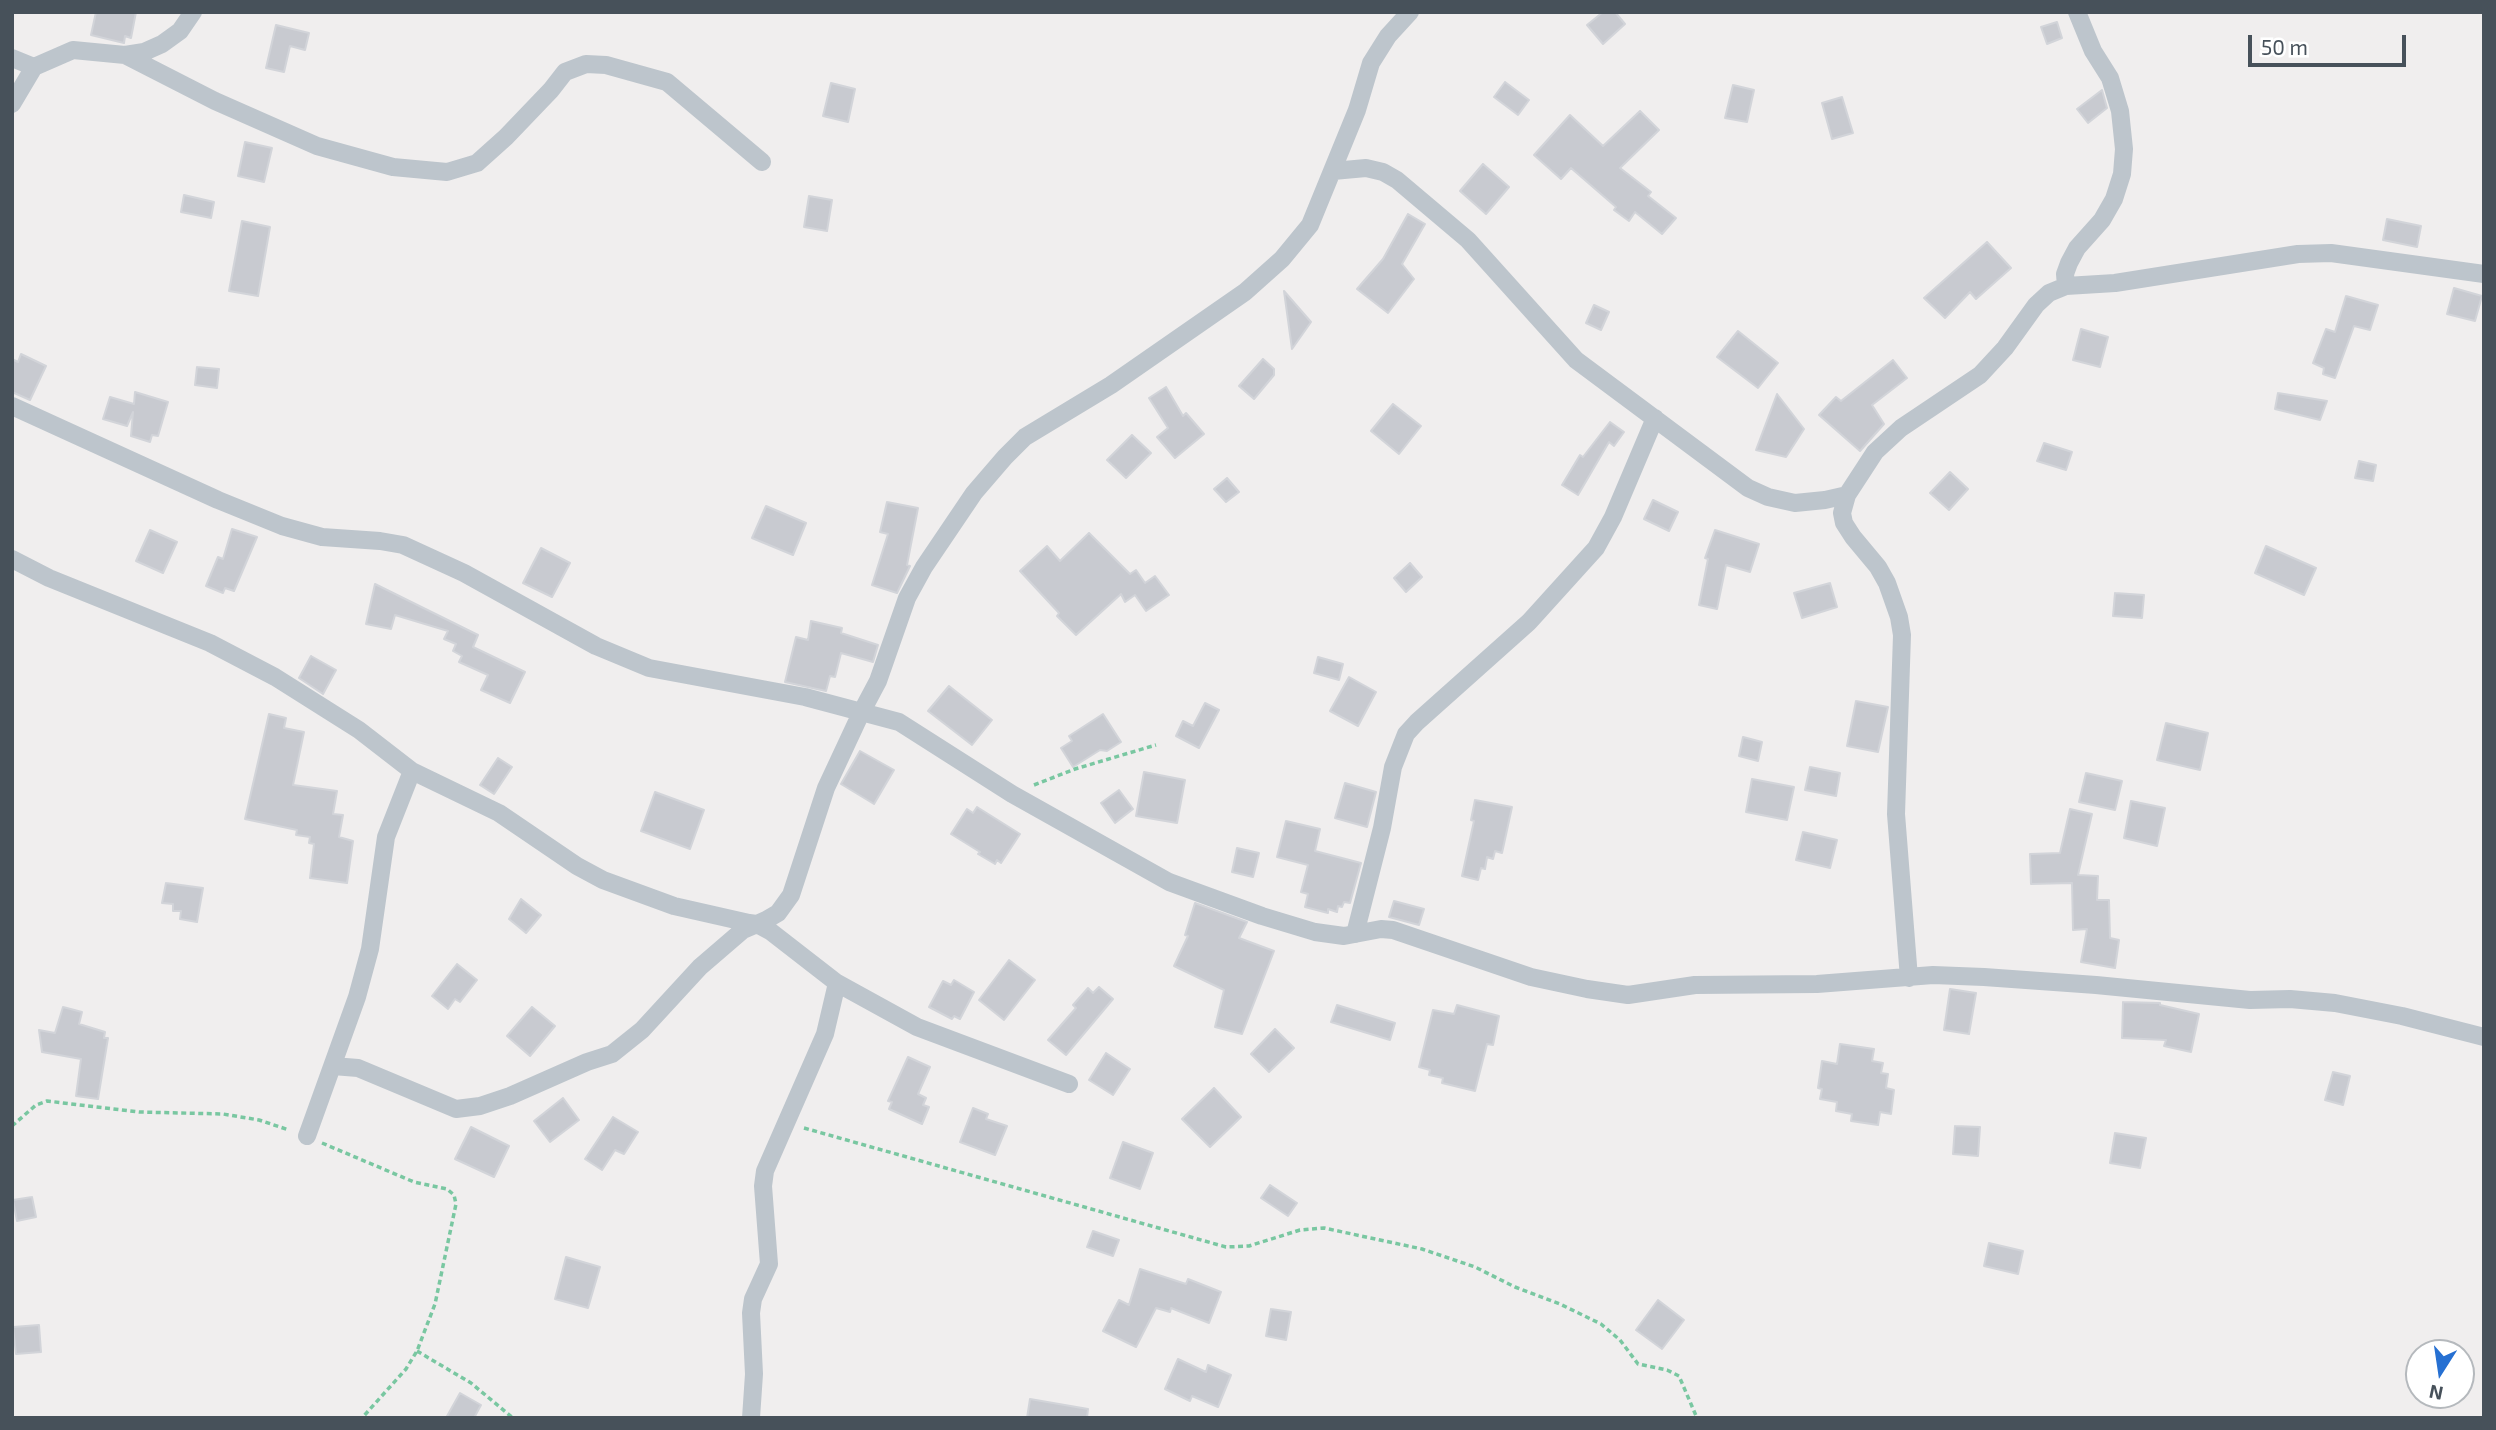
<!DOCTYPE html>
<style>
body{margin:0}
#map{position:relative;width:2496px;height:1430px;overflow:hidden;background:#f0eeee;font-family:"Exo 2",sans-serif}
canvas{display:block}
.frame{position:absolute;inset:0;border:14px solid #47515a;pointer-events:none}
.north{position:absolute;left:2405px;top:1339px;width:70px;height:70px;box-sizing:border-box;background:#fff;border:2px solid #b5b9bd;border-radius:50%;rotate:192deg;font-size:19px;font-weight:700;line-height:28px;text-align:center;color:#47515a}
.north::after{content:'';display:block;margin:auto;width:24px;height:32px;background:#2670d2;clip-path:polygon(50% 0,100% 100%,50% 72%,0 100%)}
.scale{position:absolute;left:2248px;top:35px;width:158px;height:32px;box-sizing:border-box;border:4px solid #47515a;border-top:0;padding-left:9px;font-size:21px;line-height:24px;white-space:nowrap;color:#47515a;-webkit-text-stroke:5px #fff;paint-order:stroke}
</style>
<div id="map">
<canvas width="2496" height="1430"></canvas>
<div class="frame"></div>
<div class="north">N</div>
<div class="scale">50 m</div>
</div>
<script>
const g = document.querySelector('canvas').getContext('2d');
g.lineJoin = 'round';
function fill(path, color) { g.fillStyle = color; g.fill(path, 'evenodd'); }
const toPath = rows => new Path2D(rows.map(r => 'M' + r).join(''));
function stroke(path, color, width, dash) { g.strokeStyle = color; g.lineWidth = width; g.lineCap = dash ? 'butt' : 'round'; g.setLineDash(dash || []); g.stroke(path); }
const building = toPath([
 [96,12,136,12,131,38,125,36,124,43,91,35,96,12],
 [1603,12,1615,12,1625,24,1603,44,1587,25,1603,12],
 [2057,22,2062,38,2047,44,2041,27,2057,22],
 [276,25,309,33,305,50,290,46,284,72,266,68,276,25],
 [1505,82,1529,100,1518,115,1494,97,1505,82],
 [831,83,855,89,848,122,823,116,831,83],
 [1733,85,1754,90,1747,122,1725,118,1733,85],
 [2102,90,2107,108,2088,123,2077,109,2102,90],
 [1842,97,1853,133,1832,139,1822,103,1842,97],
 [1640,111,1659,130,1620,168,1651,192,1648,196,1676,218,1662,234,1635,212,1629,221,1614,210,1616,207,1571,168,1561,179,1534,155,1570,115,1603,146,1640,111],
 [245,142,272,148,264,182,238,176,245,142],
 [1483,164,1509,187,1486,214,1460,191,1483,164],
 [184,195,214,202,211,218,181,212,184,195],
 [809,196,832,200,827,231,804,227,809,196],
 [1408,214,1425,224,1402,264,1414,279,1388,313,1357,289,1383,259,1408,214],
 [2387,219,2421,226,2417,247,2383,240,2387,219],
 [242,221,270,227,258,296,229,291,242,221],
 [1987,242,2011,268,1976,299,1970,292,1945,318,1924,298,1987,242],
 [2454,288,2482,296,2475,321,2447,314,2454,288],
 [1284,291,1311,322,1292,349,1284,291],
 [2346,296,2378,305,2370,330,2354,326,2335,378,2323,374,2324,368,2313,363,2326,329,2335,332,2346,296],
 [1594,305,1609,312,1601,330,1586,323,1594,305],
 [2081,329,2108,337,2100,367,2073,360,2081,329],
 [1738,331,1778,363,1758,388,1717,357,1738,331],
 [21,354,46,366,30,400,12,392,12,359,18,362,21,354],
 [1263,359,1274,369,1274,375,1254,399,1239,386,1263,359],
 [1893,360,1907,378,1872,405,1884,424,1860,451,1819,415,1836,397,1841,401,1893,360],
 [197,367,219,369,217,388,195,385,197,367],
 [1166,387,1183,416,1186,413,1204,434,1175,458,1157,437,1168,428,1149,398,1166,387],
 [135,392,168,402,158,436,152,435,150,442,131,436,133,412,127,426,103,419,110,397,134,404,135,392],
 [2278,393,2327,401,2320,420,2275,409,2278,393],
 [1777,394,1804,429,1786,457,1756,450,1777,394],
 [1393,404,1421,426,1399,454,1371,431,1393,404],
 [1610,422,1624,432,1614,446,1609,442,1578,495,1562,485,1580,455,1583,457,1610,422],
 [1132,435,1151,453,1126,478,1107,460,1132,435],
 [2044,443,2072,452,2066,470,2037,461,2044,443],
 [2359,461,2376,465,2373,481,2355,478,2359,461],
 [1950,472,1968,489,1949,510,1930,493,1950,472],
 [1227,478,1239,492,1226,502,1214,489,1227,478],
 [1653,500,1678,512,1669,531,1644,519,1653,500],
 [887,502,918,508,907,565,910,566,897,593,872,585,888,534,880,532,887,502],
 [766,506,806,523,793,555,752,538,766,506],
 [232,529,257,537,234,591,225,588,223,593,206,586,218,557,223,559,232,529],
 [150,530,177,542,163,573,136,561,150,530],
 [1715,530,1759,544,1750,572,1726,565,1717,609,1699,605,1708,559,1705,558,1715,530],
 [1089,533,1130,574,1136,570,1145,583,1155,576,1169,595,1146,611,1135,595,1125,602,1121,594,1076,635,1057,616,1059,613,1020,571,1047,546,1060,561,1089,533],
 [2266,546,2316,568,2304,595,2255,573,2266,546],
 [541,548,570,563,552,597,523,583,541,548],
 [1410,563,1422,577,1406,592,1394,578,1410,563],
 [1830,583,1837,607,1802,618,1794,593,1830,583],
 [375,584,478,635,473,647,525,672,510,703,481,690,488,675,459,662,462,656,453,651,456,644,444,639,448,631,395,615,391,629,366,624,375,584],
 [2115,593,2144,595,2142,618,2113,616,2115,593],
 [811,621,842,628,841,633,878,645,873,662,841,653,835,677,830,676,826,691,785,682,796,637,808,640,811,621],
 [311,656,336,670,323,694,299,678,311,656],
 [1318,657,1343,664,1339,680,1314,673,1318,657],
 [1349,677,1376,692,1358,726,1330,711,1349,677],
 [949,686,992,720,972,745,928,711,949,686],
 [1856,701,1888,707,1878,752,1847,746,1856,701],
 [1205,703,1219,710,1199,748,1176,736,1183,721,1193,726,1205,703],
 [269,714,286,718,284,728,304,732,293,785,337,791,333,814,343,815,339,837,353,841,347,883,310,878,314,844,309,843,310,837,296,835,297,830,245,819,269,714],
 [1103,714,1121,742,1107,751,1100,750,1073,767,1061,748,1072,741,1069,736,1103,714],
 [2166,723,2208,733,2200,770,2157,760,2166,723],
 [1743,737,1762,742,1758,761,1739,756,1743,737],
 [860,751,894,770,874,804,841,784,860,751],
 [498,758,512,767,494,794,480,785,498,758],
 [1810,767,1840,773,1836,796,1805,790,1810,767],
 [1144,772,1185,780,1177,823,1136,816,1144,772],
 [2086,773,2122,781,2115,810,2079,802,2086,773],
 [1752,779,1794,787,1787,820,1746,812,1752,779],
 [1345,783,1376,792,1367,827,1335,818,1345,783],
 [1119,790,1133,809,1115,823,1101,803,1119,790],
 [655,792,704,810,690,849,641,831,655,792],
 [1475,800,1512,807,1502,853,1495,851,1493,859,1487,857,1485,869,1481,868,1478,880,1462,876,1474,821,1471,820,1475,800],
 [2131,801,2165,808,2157,846,2124,838,2131,801],
 [977,807,1020,834,1001,863,997,860,995,864,978,854,980,852,951,834,967,809,973,813,977,807],
 [2070,809,2092,814,2078,875,2098,876,2097,900,2109,900,2110,938,2119,940,2115,968,2081,962,2087,929,2073,930,2072,883,2031,884,2030,854,2060,853,2070,809],
 [1286,821,1320,829,1315,851,1361,863,1350,903,1344,902,1342,907,1338,906,1337,912,1328,909,1328,913,1305,907,1308,894,1301,892,1308,865,1277,857,1286,821],
 [1803,832,1837,840,1830,868,1796,860,1803,832],
 [1237,848,1259,853,1253,877,1232,872,1237,848],
 [166,883,203,888,197,922,180,919,181,911,173,911,173,904,162,903,166,883],
 [521,899,541,915,526,933,509,919,521,899],
 [1394,901,1424,909,1419,925,1389,917,1394,901],
 [1195,903,1247,922,1239,938,1274,951,1242,1034,1215,1027,1224,990,1174,966,1188,936,1185,935,1195,903],
 [1009,960,1035,980,1004,1020,979,1000,1009,960],
 [457,964,477,980,460,1002,455,999,448,1009,432,996,457,964],
 [954,980,974,992,960,1019,954,1016,952,1019,929,1007,943,981,951,985,954,980],
 [1099,987,1113,999,1066,1055,1048,1040,1076,1008,1073,1005,1088,988,1093,993,1099,987],
 [1950,989,1976,993,1969,1034,1944,1030,1950,989],
 [2123,1002,2160,1003,2160,1005,2199,1014,2191,1052,2164,1046,2166,1040,2122,1038,2123,1002],
 [1337,1005,1395,1023,1390,1040,1331,1022,1337,1005],
 [1457,1005,1499,1016,1493,1045,1487,1044,1475,1091,1442,1083,1443,1078,1429,1075,1430,1070,1419,1067,1433,1010,1454,1014,1457,1005],
 [63,1007,82,1012,79,1024,105,1032,104,1038,108,1038,98,1099,76,1096,81,1059,42,1052,39,1030,55,1033,63,1007],
 [532,1007,555,1026,530,1056,507,1036,532,1007],
 [1275,1029,1294,1048,1269,1072,1251,1054,1275,1029],
 [1840,1044,1874,1049,1872,1061,1883,1063,1881,1073,1888,1074,1886,1088,1894,1090,1891,1114,1880,1112,1878,1125,1851,1121,1852,1114,1836,1111,1837,1102,1820,1099,1822,1089,1818,1088,1822,1061,1837,1064,1840,1044],
 [1106,1053,1130,1069,1113,1095,1089,1080,1106,1053],
 [908,1057,930,1067,918,1094,926,1098,923,1105,929,1107,922,1124,889,1109,892,1102,888,1101,908,1057],
 [2333,1072,2350,1076,2343,1105,2325,1100,2333,1072],
 [1214,1088,1241,1117,1210,1147,1182,1119,1214,1088],
 [563,1098,579,1120,550,1142,534,1121,563,1098],
 [973,1108,988,1114,986,1119,1007,1126,995,1155,960,1142,973,1108],
 [613,1117,638,1132,624,1154,615,1150,602,1170,585,1159,613,1117],
 [1955,1126,1980,1127,1978,1156,1953,1154,1955,1126],
 [471,1127,509,1146,494,1177,455,1159,471,1127],
 [2115,1133,2146,1138,2140,1168,2110,1163,2115,1133],
 [1123,1142,1153,1153,1140,1189,1110,1178,1123,1142],
 [1270,1185,1297,1203,1288,1216,1261,1198,1270,1185],
 [32,1197,36,1217,17,1221,13,1200,32,1197],
 [1093,1231,1119,1240,1113,1256,1087,1247,1093,1231],
 [1989,1243,2023,1251,2018,1274,1984,1266,1989,1243],
 [566,1257,600,1267,588,1308,555,1299,566,1257],
 [1140,1269,1186,1284,1188,1279,1221,1292,1209,1323,1171,1308,1170,1312,1156,1308,1136,1347,1103,1331,1119,1300,1129,1305,1140,1269],
 [1658,1300,1684,1320,1662,1349,1636,1330,1658,1300],
 [1271,1309,1291,1312,1286,1340,1266,1336,1271,1309],
 [39,1325,41,1352,16,1354,13,1327,39,1325],
 [1178,1359,1206,1372,1208,1365,1231,1375,1218,1407,1192,1396,1190,1401,1165,1389,1178,1359],
 [460,1393,481,1405,474,1418,446,1418,460,1393],
 [1030,1399,1088,1409,1087,1418,1027,1418,1030,1399]
]);
fill(building, '#c8cad0');
stroke(building, '#d2d4d9', 2);
stroke(toPath([
 [1034,785,1075,769,1156,745],
 [12,1126,36,1105,47,1101,139,1112,223,1114,259,1120,289,1130],
 [804,1128,1226,1247,1249,1246,1300,1230,1324,1228,1422,1249,1475,1267,1515,1287,1560,1304,1601,1324,1620,1340,1638,1364,1667,1370,1679,1376,1697,1418],
 [322,1143,414,1182,447,1189,454,1195,456,1204,435,1304,417,1351,406,1369,362,1418],
 [417,1351,471,1383,513,1418]
]), '#79c7a1', 3.5, [5, 3.5]);
stroke(toPath([
 [125,55,215,101,317,146,393,167,447,172,477,163,506,137,551,90,565,72,586,64,606,65,667,82,762,162],
 [12,58,34,67],
 [12,104,34,67,73,50,125,55,144,52,162,44,180,31,193,12],
 [1333,171,1366,168,1383,172,1397,180,1468,240,1576,360,1748,488,1768,497,1795,503,1825,500,1847,495],
 [2066,286,2065,274,2069,263,2077,248,2102,220,2114,199,2122,174,2124,149,2120,111,2110,78,2093,51,2077,12],
 [12,406,218,500,282,526,322,537,380,541,403,545,464,573,596,646,649,668,805,697,899,722,1012,794,1169,882,1262,916,1315,932,1344,936,1381,929,1393,930,1531,977,1587,989,1628,995,1695,985,1817,984,1933,975,1984,977,2096,985,2250,1000,2290,999,2335,1003,2402,1016,2484,1037],
 [12,559,49,578,210,643,275,677,359,730,412,771,499,813,577,866,603,880,674,906,749,923,757,924,766,920,778,913,791,895,826,788,861,713,878,681,907,598,924,567,974,493,1005,457,1025,437,1111,385,1245,292,1282,259,1310,225,1357,110,1371,63,1388,36,1410,12],
 [1355,934,1382,828,1393,767,1406,734,1417,722,1529,622,1596,548,1613,517,1655,418],
 [1909,978,1896,814,1902,635,1899,617,1887,583,1878,567,1853,537,1844,523,1842,513,1847,495,1875,452,1901,428,1980,375,2005,348,2036,305,2049,293,2066,286,2115,283,2298,254,2331,253,2484,274],
 [333,1066,358,1068,456,1109,480,1106,510,1096,587,1062,612,1054,642,1030,700,967,743,930,757,924,770,931,837,983,917,1027,1069,1084],
 [307,1136,357,997,370,949,386,837,412,771],
 [751,1418,754,1374,751,1313,753,1299,769,1264,763,1186,765,1171,825,1034,837,983]
]), '#bdc5cc', 18);
</script>
